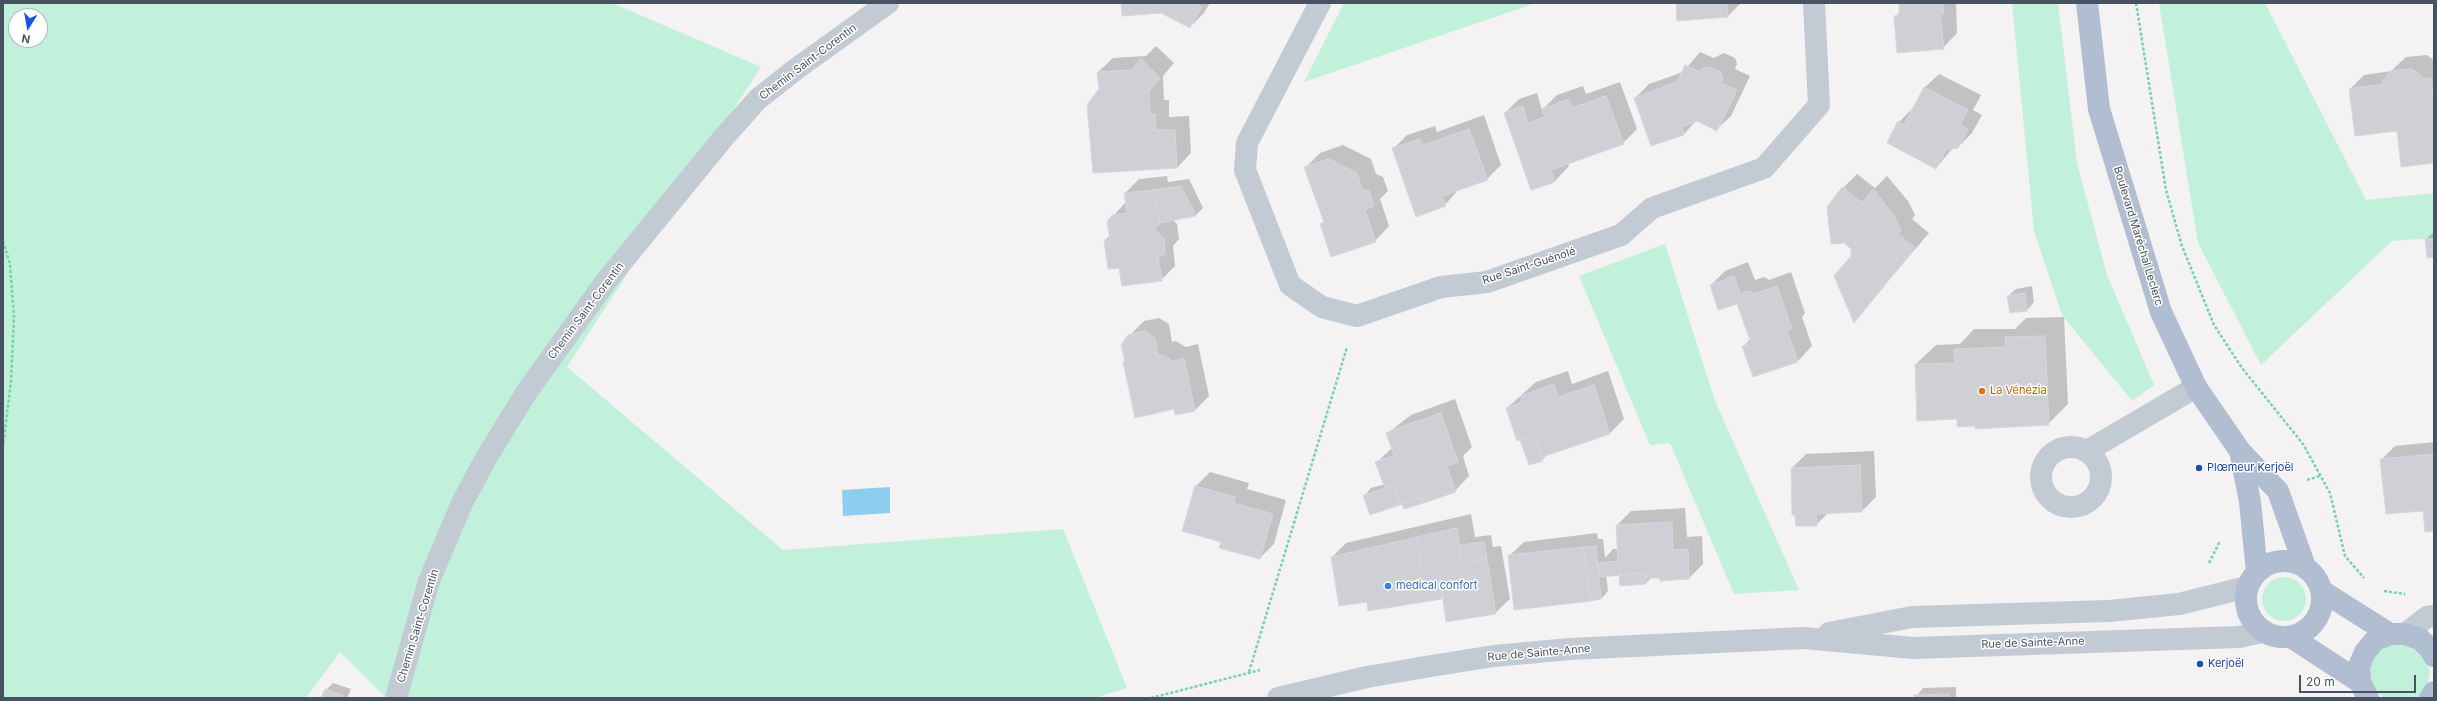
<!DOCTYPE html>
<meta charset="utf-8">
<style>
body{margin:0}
#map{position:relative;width:2437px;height:701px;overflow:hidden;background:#f4f2f2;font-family:Inter,sans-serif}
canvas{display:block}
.frame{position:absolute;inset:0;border:4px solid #495260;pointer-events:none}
.north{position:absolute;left:8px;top:8px;width:40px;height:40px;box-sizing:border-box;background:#fff;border:1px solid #b6babf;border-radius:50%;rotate:191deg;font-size:11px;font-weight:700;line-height:16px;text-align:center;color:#495260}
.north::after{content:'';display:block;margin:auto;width:14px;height:18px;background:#1657ea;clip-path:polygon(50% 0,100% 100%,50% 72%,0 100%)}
.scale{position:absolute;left:2299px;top:675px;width:117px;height:18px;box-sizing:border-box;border:2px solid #495260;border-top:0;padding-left:5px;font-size:12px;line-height:14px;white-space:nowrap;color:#495260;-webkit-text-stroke:3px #fff;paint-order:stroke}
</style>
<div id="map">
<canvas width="2437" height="701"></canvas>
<div class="frame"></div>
<div class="north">N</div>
<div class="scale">20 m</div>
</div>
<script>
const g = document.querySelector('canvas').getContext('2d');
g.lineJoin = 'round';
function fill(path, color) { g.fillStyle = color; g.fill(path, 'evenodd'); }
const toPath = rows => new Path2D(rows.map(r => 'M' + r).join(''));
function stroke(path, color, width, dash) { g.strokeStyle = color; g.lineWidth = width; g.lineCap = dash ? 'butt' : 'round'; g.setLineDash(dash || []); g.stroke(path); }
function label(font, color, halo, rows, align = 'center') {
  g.font = font + ' Inter,sans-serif'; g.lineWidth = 3; g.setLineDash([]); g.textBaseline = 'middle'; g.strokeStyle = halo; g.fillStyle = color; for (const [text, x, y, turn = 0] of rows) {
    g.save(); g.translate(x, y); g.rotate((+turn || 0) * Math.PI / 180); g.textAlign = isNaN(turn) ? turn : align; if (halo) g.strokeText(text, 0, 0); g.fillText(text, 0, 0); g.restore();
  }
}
fill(toPath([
 [3,3,612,3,761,67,567,367,783,550,1063,529,1127,688,1094,698,386,698,340,652,306,698,3,698],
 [16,16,40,16,40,40,16,40],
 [1344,3,1536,3,1304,82],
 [2012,3,2058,3,2077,163,2107,275,2154,385,2132,401,2062,315,2034,231],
 [2159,3,2265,3,2366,200,2434,193,2434,238,2392,241,2261,365,2198,243],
 [1665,244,1715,401,1799,590,1734,594,1670,443,1650,445,1579,276],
 '2262 599a22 22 0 1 1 44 0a22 22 0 1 1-44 0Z',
 [2392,644,2406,644,2418,649,2426,660,2430,673,2427,686,2418,697,2384,698,2372,686,2369,673,2372,660,2380,649]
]), '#c1f1da');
fill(toPath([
 [890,487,890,513,843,516,842,490]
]), '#8dceef');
fill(toPath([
 [1122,3,1210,3,1204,13,1190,27,1161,12],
 [1677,3,1741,3,1728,16],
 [1900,3,1956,3,1957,33,1943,48,1895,17,1900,11],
 [1156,46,1174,63,1163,76,1164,100,1169,100,1169,117,1189,116,1191,153,1177,168,1100,90,1098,72,1113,58,1146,56],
 [1700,52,1714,58,1724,53,1735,58,1737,64,1735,69,1750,76,1731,116,1716,130,1697,120,1684,134,1635,98,1649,84,1683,72],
 [2427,55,2434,60,2434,162,2350,89,2364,75,2391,71,2406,57],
 [1939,74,1981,95,1973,110,1982,115,1972,133,1958,147,1953,148,1936,168,1899,122,1913,108,1924,88],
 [1620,82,1637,129,1623,143,1568,163,1569,166,1555,181,1531,189,1505,113,1519,99,1537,93,1542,110,1557,95,1583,86,1586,94],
 [1484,115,1501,165,1487,179,1459,189,1445,205,1393,149,1407,135,1435,126,1437,132],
 [1343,145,1371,159,1376,174,1383,177,1388,191,1380,199,1389,226,1375,241,1321,224,1324,221,1305,168,1320,153],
 [1857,174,1875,188,1887,176,1908,201,1915,215,1912,219,1929,233,1854,321,1852,257,1843,188],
 [1167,176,1168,182,1189,179,1203,208,1196,215,1172,219,1177,224,1179,239,1173,246,1175,266,1161,280,1120,267,1105,240,1110,235,1113,216,1126,202,1125,193,1139,179],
 [2434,232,2434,256,2426,239],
 [1748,262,1755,280,1764,277,1769,280,1791,272,1805,313,1802,317,1812,346,1798,361,1744,346,1750,339,1738,303,1711,285,1725,271],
 [2032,286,2034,302,2027,310,2011,312,2008,296,2016,289],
 [2064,317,2068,404,2048,424,1976,425,1958,418,1916,364,1936,345,1960,344,1974,329,2015,329,2026,318],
 [1159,318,1169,324,1172,342,1176,341,1186,347,1198,344,1209,396,1195,410,1175,408,1124,362,1126,360,1129,336,1144,321],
 [1568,371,1572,384,1608,371,1624,419,1610,433,1548,454,1542,460,1521,441,1525,438,1507,408,1536,382],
 [1455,399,1472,447,1463,456,1469,476,1455,491,1403,503,1364,496,1371,488,1385,484,1377,462,1393,447,1388,433,1411,415],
 [2434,442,2434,530,2423,510,2381,460,2395,446],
 [1874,451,1876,497,1862,511,1828,513,1816,525,1792,468,1806,454],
 [1210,472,1249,483,1247,489,1286,500,1274,544,1260,558,1222,541,1196,486],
 [1685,508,1687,537,1702,536,1703,564,1689,578,1661,580,1661,577,1652,577,1646,583,1620,574,1606,575,1608,591,1601,599,1509,556,1524,542,1597,533,1598,539,1603,539,1605,558,1613,549,1618,549,1617,525,1631,511],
 [1471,514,1475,537,1491,535,1493,547,1501,546,1510,599,1495,613,1443,598,1369,610,1368,601,1332,557,1346,543],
 [333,683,351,689,347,698,323,698,326,690],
 [1956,687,1956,698,1915,698,1923,688]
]), '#0003');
const building = toPath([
 [1121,3,1194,3,1202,7,1190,28,1161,13,1122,16,1121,3],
 [1676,3,1727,3,1728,17,1677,21,1676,3],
 [1896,3,1943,3,1944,14,1940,14,1944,49,1897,53,1894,16,1899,15,1899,3,1896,3],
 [1141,59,1160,78,1149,91,1150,114,1155,114,1156,130,1175,130,1177,168,1093,173,1087,105,1099,89,1097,72,1131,70,1141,59],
 [1685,65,1700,72,1702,69,1709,67,1721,72,1723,79,1721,83,1737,90,1717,131,1697,121,1682,127,1684,135,1651,146,1634,98,1677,82,1685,65],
 [2412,69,2422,76,2423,79,2431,78,2434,103,2434,163,2401,167,2397,131,2355,136,2349,89,2383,84,2383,81,2390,71,2412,69],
 [1924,87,1968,110,1960,125,1968,129,1958,148,1946,149,1936,169,1887,143,1898,121,1904,125,1924,87],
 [1606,96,1624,144,1551,170,1555,182,1531,190,1504,113,1523,106,1528,123,1545,117,1542,109,1569,99,1572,108,1606,96],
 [1469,129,1488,180,1442,196,1446,206,1416,217,1392,148,1420,139,1423,145,1469,129],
 [1329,159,1357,173,1362,189,1369,191,1374,206,1365,210,1376,242,1331,257,1320,224,1324,222,1304,167,1329,159],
 [1181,186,1196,216,1160,223,1153,190,1181,186],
 [1842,187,1862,203,1873,189,1894,216,1901,230,1898,234,1915,248,1854,323,1834,276,1851,256,1851,249,1844,243,1831,244,1827,207,1842,187],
 [1153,190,1160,223,1154,229,1164,239,1165,254,1158,256,1162,281,1122,286,1119,268,1108,269,1104,240,1110,240,1107,222,1112,215,1127,213,1124,193,1153,190],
 [2434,238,2434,257,2427,258,2425,239,2434,238],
 [1734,276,1740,294,1750,291,1754,294,1777,286,1792,328,1787,330,1798,362,1753,377,1742,346,1751,343,1737,304,1718,310,1710,285,1734,276],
 [2025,293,2027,311,2010,313,2007,296,2025,293],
 [1145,331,1155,339,1158,355,1162,355,1172,361,1184,358,1195,411,1175,415,1174,409,1135,418,1123,362,1125,362,1121,345,1128,335,1145,331],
 [2045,336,2049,425,1975,429,1975,426,1957,427,1957,419,1917,421,1915,364,1955,363,1954,349,2006,347,2005,337,2045,336],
 [1554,384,1558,397,1594,385,1610,434,1542,457,1534,435,1517,441,1506,408,1522,402,1521,396,1554,384],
 [1441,413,1458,462,1447,466,1456,492,1424,503,1422,497,1400,505,1394,486,1385,488,1375,462,1398,454,1402,449,1395,429,1441,413],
 [1395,429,1402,449,1394,455,1386,433,1395,429],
 [1534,435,1543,461,1529,465,1520,440,1534,435],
 [2434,454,2434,531,2425,532,2423,511,2386,514,2380,459,2434,454],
 [1860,465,1862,512,1816,514,1817,526,1796,526,1795,515,1792,515,1791,468,1860,465],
 [1195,486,1235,497,1234,503,1273,514,1260,559,1219,548,1221,542,1182,531,1195,486],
 [1394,486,1400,505,1370,515,1363,495,1394,486],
 [1422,497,1424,503,1404,509,1402,504,1422,497],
 [1672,522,1673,550,1688,549,1689,579,1660,581,1660,578,1646,578,1646,573,1600,577,1598,563,1618,561,1616,525,1672,522],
 [1457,528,1462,563,1487,559,1496,614,1446,622,1439,570,1422,572,1417,537,1457,528],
 [1417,537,1422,572,1439,570,1442,599,1368,611,1367,602,1339,606,1331,557,1417,537],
 [1484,542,1487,559,1462,563,1460,545,1484,542],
 [1596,546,1601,599,1591,601,1583,547,1596,546],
 [1583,547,1591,601,1514,610,1508,555,1583,547],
 [1646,573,1646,584,1620,586,1619,574,1646,573],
 [325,689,344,696,344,698,321,698,325,689],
 [1949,694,1949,698,1914,698,1914,695,1949,694]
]);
fill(building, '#ced0d6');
stroke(building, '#d6d7dd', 1);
stroke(toPath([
 [2136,3,2166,190,2182,246,2214,325,2242,368,2303,444,2330,493,2345,556,2364,578],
 [3,241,10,264,14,317,11,381,3,447],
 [2307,480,2320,476],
 [2209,563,2220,541],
 [2384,591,2405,594],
 [1249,672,1347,347],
 [1151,698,1260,670]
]), '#77d0b0', 2.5, [3, 2]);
stroke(toPath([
 [1320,3,1247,143,1245,170,1290,285,1322,307,1357,316,1441,287,1487,282,1621,235,1652,208,1764,168,1819,105,1814,3],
 '2041 477a30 30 0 1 1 60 0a30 30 0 1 1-60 0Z',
 [2087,451,2196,387],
 [1829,633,1912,617,2109,611,2179,604,2247,587],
 [2405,634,2427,617,2434,616],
 [396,698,429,581,462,503,486,458,528,390,607,280,724,137,758,99,796,69,888,3],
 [1278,698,1367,677,1431,666,1494,656,1570,649,1804,638,1913,648,2239,637,2262,632]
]), '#c2cad3', 22);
stroke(toPath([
 [2087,3,2099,109,2161,312,2196,387,2240,451,2278,491,2305,567],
 [2240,451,2250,502,2257,572],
 '2246 599a38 38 0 1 1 76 0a38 38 0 1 1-76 0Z',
 [2322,591,2390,634],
 [2291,637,2360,682],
 [2368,698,2360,682,2359,666,2365,652,2375,640,2390,634,2405,634,2420,639,2431,650,2434,656],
 [2430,698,2434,692]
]), '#b1bdd1', 22);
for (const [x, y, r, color] of [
 [1982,391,4,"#e8710a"],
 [2199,468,4,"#1a4fb4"],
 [1388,586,4,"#3f7fe0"],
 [2200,664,4,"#1a4fb4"]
]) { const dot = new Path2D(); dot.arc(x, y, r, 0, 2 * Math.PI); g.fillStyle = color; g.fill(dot); stroke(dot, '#fff', 1.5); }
label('11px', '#495260', '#fff', [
 ["Chemin Saint-Corentin",808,62,-37],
 ["Boulevard Maréchal Leclerc",2138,236,73],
 ["Rue Saint-Guénolé",1529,266,-18],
 ["Chemin Saint-Corentin",586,311,-53],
 ["Chemin Saint-Corentin",418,626,-73],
 ["Rue de Sainte-Anne",2033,643,-2],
 ["Rue de Sainte-Anne",1539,653,-5]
]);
label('11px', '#c56008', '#fff', [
 ["La Vénézia",1990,391]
], 'left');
label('11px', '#164399', '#fff', [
 ["Plœmeur Kerjoël",2207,468],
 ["Kerjoël",2208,664]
], 'left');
label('11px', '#366cbe', '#fff', [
 ["medical confort",1396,586]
], 'left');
</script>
